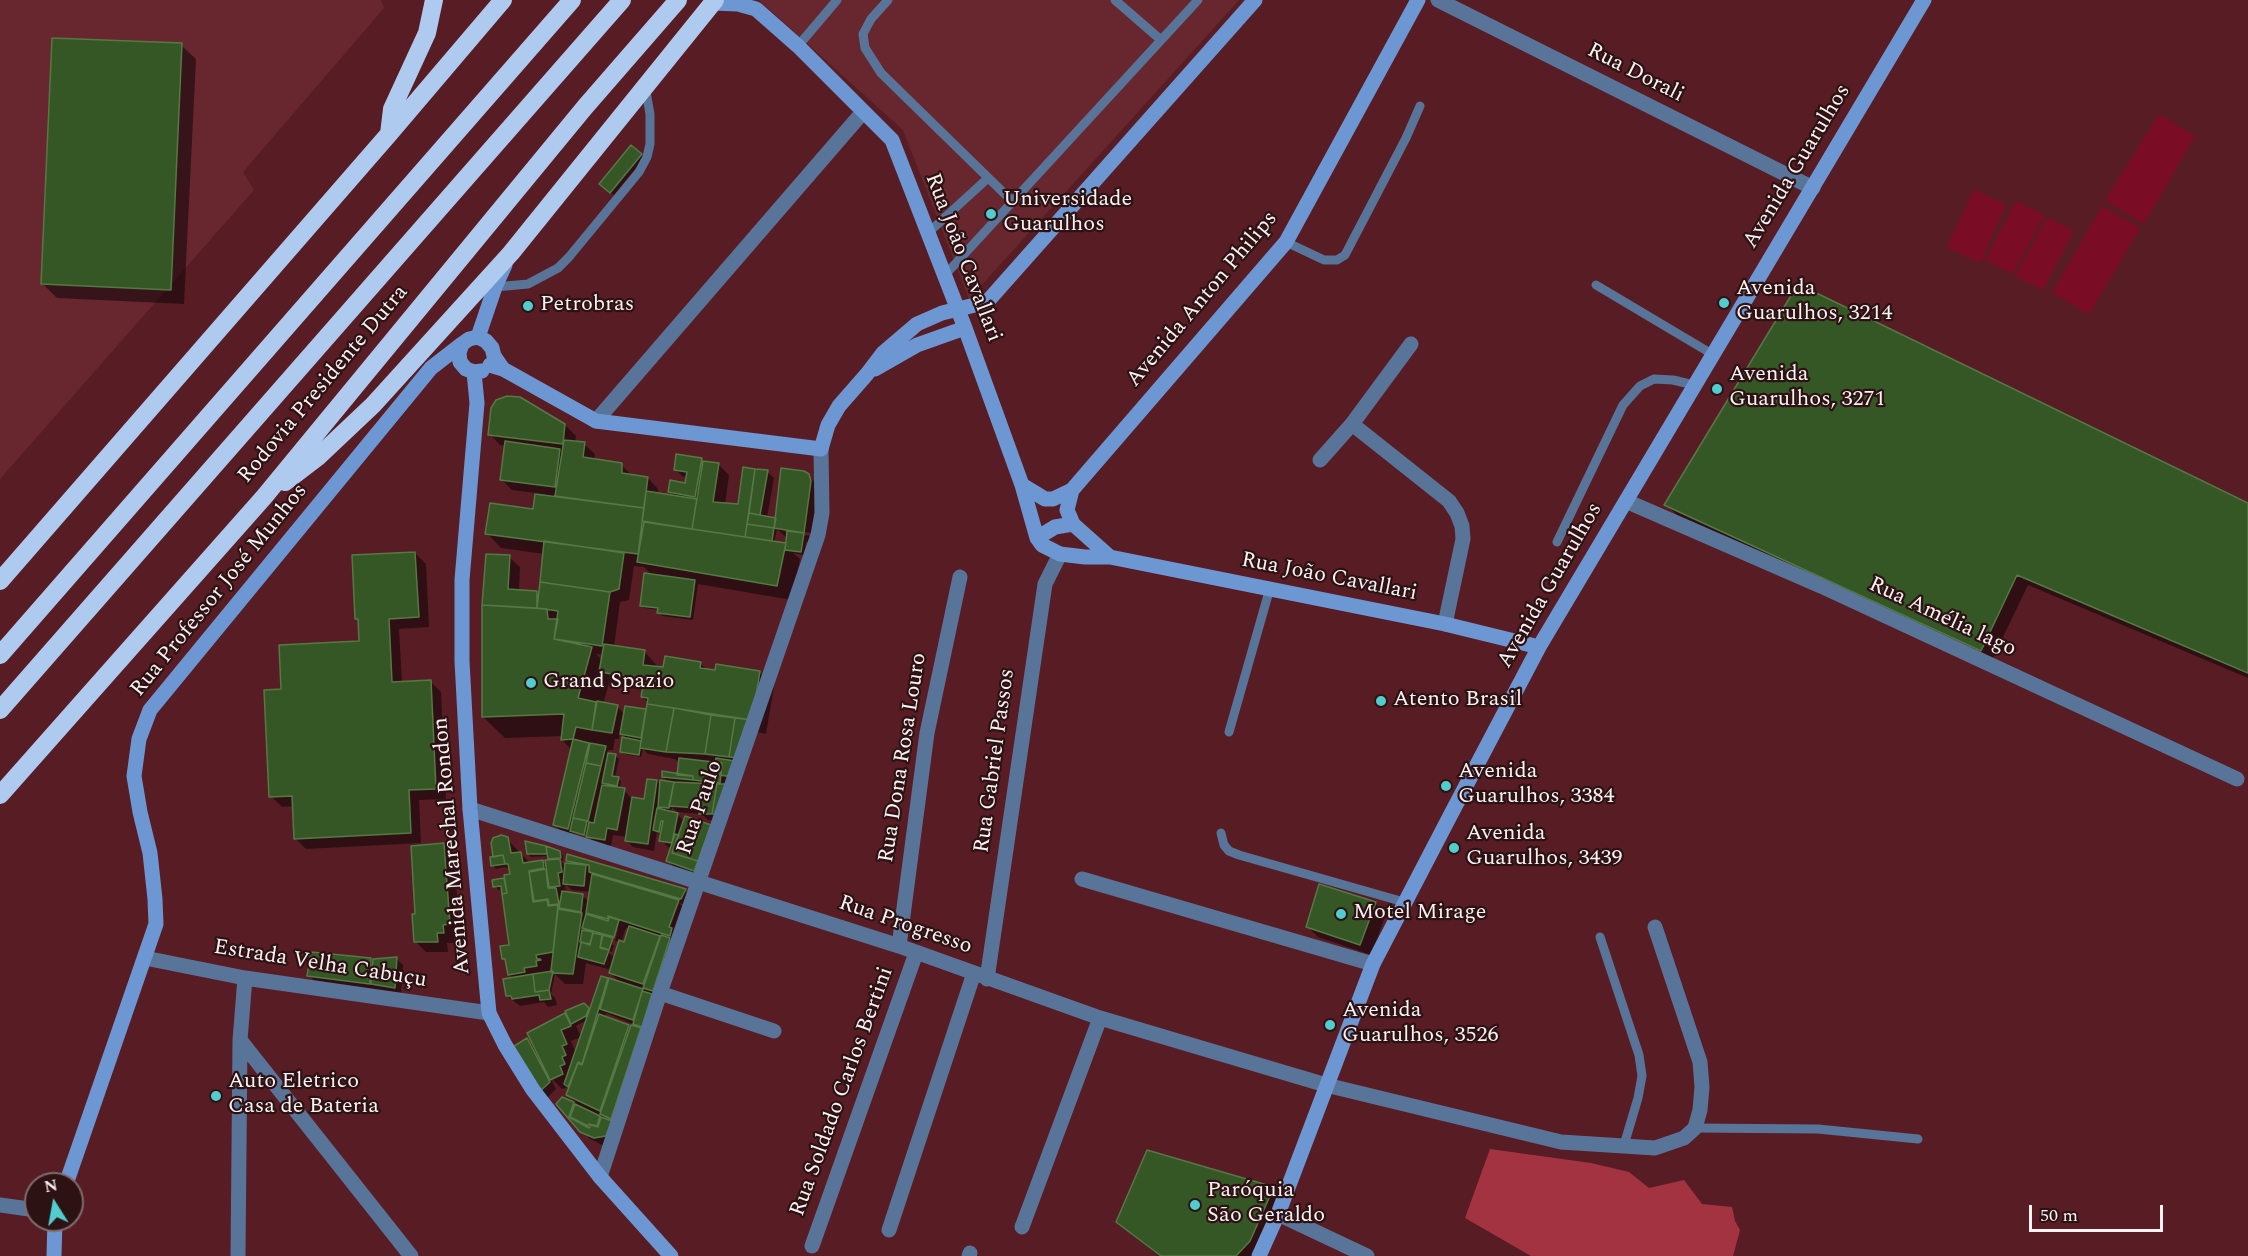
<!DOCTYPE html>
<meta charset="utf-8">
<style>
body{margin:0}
#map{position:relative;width:2248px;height:1256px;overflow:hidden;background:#581d24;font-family:Spectral,serif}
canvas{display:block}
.north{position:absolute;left:24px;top:1172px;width:60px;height:60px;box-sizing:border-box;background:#2d1214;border:2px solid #7f6b6d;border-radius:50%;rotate:349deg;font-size:16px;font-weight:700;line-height:24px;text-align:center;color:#f9f1f2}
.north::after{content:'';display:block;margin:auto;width:21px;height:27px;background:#52cdcf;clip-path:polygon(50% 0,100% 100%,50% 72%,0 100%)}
.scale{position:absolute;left:2029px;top:1205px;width:134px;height:27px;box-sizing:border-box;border:3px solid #f9f1f2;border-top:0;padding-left:8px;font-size:18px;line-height:21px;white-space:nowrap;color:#f9f1f2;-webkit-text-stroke:4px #2d1214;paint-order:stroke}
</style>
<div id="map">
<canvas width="2248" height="1256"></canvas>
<div class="north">N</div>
<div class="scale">50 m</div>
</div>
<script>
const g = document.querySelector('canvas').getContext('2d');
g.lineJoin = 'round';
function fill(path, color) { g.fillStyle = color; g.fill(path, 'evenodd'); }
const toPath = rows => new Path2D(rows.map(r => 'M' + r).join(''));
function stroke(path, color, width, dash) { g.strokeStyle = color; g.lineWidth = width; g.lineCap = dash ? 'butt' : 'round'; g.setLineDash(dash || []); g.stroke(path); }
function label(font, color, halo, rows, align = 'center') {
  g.font = font + ' Spectral,serif'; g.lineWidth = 4.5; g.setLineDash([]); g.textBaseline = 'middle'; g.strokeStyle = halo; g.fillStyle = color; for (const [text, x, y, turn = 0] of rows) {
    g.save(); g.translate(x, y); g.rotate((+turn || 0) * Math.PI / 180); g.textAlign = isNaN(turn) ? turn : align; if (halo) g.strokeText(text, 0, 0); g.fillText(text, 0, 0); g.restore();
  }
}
fill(toPath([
 [0,0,381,0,384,8,243,172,254,190,0,479],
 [759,0,1239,0,969,299,903,130]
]), '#68272f');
fill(toPath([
 [2159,114,2195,136,2144,224,2105,200],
 [1974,189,2006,205,1980,263,1947,247],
 [2016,201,2044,215,2013,274,1985,260],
 [2102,206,2140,228,2089,314,2052,293],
 [2047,217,2074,231,2043,290,2015,276]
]), '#7a0d25');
fill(toPath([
 [1490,1149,1591,1163,1629,1172,1649,1188,1684,1180,1702,1204,1732,1207,1735,1221,1740,1230,1733,1256,1531,1256,1465,1218]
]), '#a43342');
fill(toPath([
 [181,45,196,59,184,304,57,298,43,284],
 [631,147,644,158,614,195,604,187],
 [565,425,576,436,575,443,584,444,595,454,594,461,621,465,633,476,648,478,658,489,658,494,675,497,670,492,686,484,688,477,682,476,675,469,701,460,704,462,719,465,729,475,725,505,739,506,745,468,767,472,774,478,767,518,776,519,808,476,820,487,815,543,806,542,804,555,793,553,800,559,792,600,698,584,693,620,662,616,659,610,644,608,641,605,653,576,644,567,634,566,629,600,620,602,614,647,645,652,659,668,700,663,708,671,759,672,774,687,766,734,757,732,719,820,708,820,702,814,677,812,672,807,671,813,677,814,685,822,702,877,674,867,667,860,672,848,668,847,661,840,662,837,657,832,654,851,633,847,626,840,627,837,613,835,611,846,595,843,587,835,562,832,555,825,572,750,562,740,563,736,505,738,483,717,484,605,509,557,520,567,519,592,540,593,544,554,501,548,487,533,534,510,536,493,512,490,501,479,506,446,500,445,490,434],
 [777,529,788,539,787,545,774,543],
 [785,529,812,533,811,536,785,532],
 [596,654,604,655,603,661],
 [610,680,616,686,643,690,642,697,649,703,648,711,627,707,625,715,617,706,603,704],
 [757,682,760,682,750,727],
 [620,732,628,740,621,751,624,754,641,757,643,749,648,754,674,759,680,762,679,775,663,777,669,782,661,786,657,781,646,801,631,798,624,790,620,789,621,781,615,778,619,759,616,756,607,754,608,750,613,750,615,739,619,739],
 [1666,504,2248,504,2248,678,2028,585,1992,660,1677,515],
 [415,553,426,564,429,627,399,629,402,683,430,681,441,692,446,799,419,800,421,843,306,849,295,838,294,806,282,807,271,796,283,690,360,643,359,621,357,618],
 [507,839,530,863,542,861,548,867,552,861,549,856,531,857,528,854,527,843,560,852,563,856,563,860,560,861,566,867,572,864,568,860,568,856,685,891,692,897,688,905,679,903,689,912,660,997,649,993,654,998,645,1029,606,1013,604,1018,631,1029,613,1143,602,1145,589,1138,582,1131,590,1130,595,1120,588,1124,569,1114,575,1116,562,1099,580,1107,568,1095,570,1088,569,1087,562,1089,550,1077,556,1089,546,1099,540,1092,527,1040,535,1048,565,1015,571,1021,583,1005,590,1011,602,977,621,983,610,973,611,970,586,963,583,984,565,984,555,974,551,994,555,998,557,1005,548,1007,544,1002,520,1006,507,996,514,979,509,974,507,962,503,958,511,946,503,889,498,890,494,882,506,880,512,876,511,870,505,867,496,869,493,866],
 [565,884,572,890,591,892,589,902,583,896,566,893],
 [626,928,629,929,625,944,621,942],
 [615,929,618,929,614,945,611,944],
 [615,941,620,942,615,958,607,951,612,952],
 [555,968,554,975,550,973,550,969],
 [587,1020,576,1053,571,1041,581,1037,576,1026],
 [444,844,454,855,460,934,454,935,454,943,447,943,448,952,426,952,415,941,417,915],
 [1375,903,1386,914,1371,955,1318,937,1308,927],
 [396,958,403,965,401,994,319,986,309,975,371,960,374,963],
 [1148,1152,1273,1188,1288,1203,1263,1256,1159,1256,1133,1236,1118,1222]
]), '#0007');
const building = toPath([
 [52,38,182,43,171,290,41,284,52,38],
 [631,145,642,154,610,193,599,184,631,145],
 [1798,284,2248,503,2248,673,2017,575,1981,651,1664,505,1798,284],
 [507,396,520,397,565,424,563,444,488,435,491,408,496,400,507,396],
 [564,440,585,442,583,457,622,463,622,473,648,477,644,508,555,496,564,440],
 [505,441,560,449,555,487,500,480,505,441],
 [676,454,702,458,695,497,668,492,670,480,685,483,687,472,674,470,676,454],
 [703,461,719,463,713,502,738,504,743,467,755,469,745,537,692,529,703,461],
 [781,468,804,471,809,474,811,481,804,533,774,528,781,468],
 [755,469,768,470,760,515,749,513,755,469],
 [646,491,697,499,692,529,642,521,646,491],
 [535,494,644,508,638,554,485,534,490,503,533,509,535,494],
 [749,513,776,518,774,528,747,524,749,513],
 [644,522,786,543,777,586,637,562,644,522],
 [747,524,774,528,772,541,745,537,747,524],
 [787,531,804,533,801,552,785,550,787,531],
 [544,541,624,553,619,589,610,592,540,582,544,541],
 [415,552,419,617,389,619,392,682,431,680,436,789,409,790,411,833,294,839,292,796,269,797,264,690,281,689,279,645,359,641,358,619,355,619,352,555,415,552],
 [486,554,510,555,508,589,537,591,537,608,482,605,486,554],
 [644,573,695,580,690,617,657,613,658,608,640,606,644,573],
 [540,582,610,592,602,646,554,639,558,611,537,608,540,582],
 [482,605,547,609,548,619,558,619,554,639,592,647,578,698,596,702,592,730,576,727,573,739,561,740,564,714,482,717,482,605],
 [604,644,645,650,643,665,663,667,665,656,701,662,700,668,715,670,716,664,760,671,752,720,647,704,648,698,641,697,644,679,599,672,604,644],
 [597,701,618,705,612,733,592,730,597,701],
 [647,704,674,708,666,752,640,748,647,704],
 [625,706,646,709,641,738,620,734,625,706],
 [674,708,711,715,705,754,666,752,674,708],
 [711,715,735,718,729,757,705,754,711,715],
 [735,718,752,720,739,758,729,757,735,718],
 [622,737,641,741,639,755,620,752,622,737],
 [573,739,589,743,568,829,553,825,573,739],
 [590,743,606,746,601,766,586,763,590,743],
 [608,753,616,754,612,776,619,777,617,786,602,783,608,753],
 [679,758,722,763,720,783,693,780,693,776,677,775,679,758],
 [716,758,735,761,732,777,720,775,722,763,715,762,716,758],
 [586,763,601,766,588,821,573,818,586,763],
 [662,771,693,776,693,780,662,777,662,771],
 [647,779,657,780,648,844,625,841,632,797,644,799,647,779],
 [660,780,674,782,669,808,658,807,660,780],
 [674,782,717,784,712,814,699,814,700,808,669,806,674,782],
 [717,784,729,784,719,814,712,814,717,784],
 [602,785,625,788,617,830,607,828,605,840,586,837,589,822,594,823,602,785],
 [657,808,678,813,672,843,659,841,663,821,661,821,659,832,653,830,657,808],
 [685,816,711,825,698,861,672,853,685,816],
 [573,818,587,821,584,835,570,831,573,818],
 [675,834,679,835,672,853,698,861,694,871,666,861,675,834],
 [501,835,508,837,511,853,521,852,523,863,543,860,544,868,529,871,533,902,547,900,548,906,558,905,553,952,536,955,537,959,540,959,541,960,536,961,537,966,524,968,525,972,508,975,505,959,502,959,500,946,509,945,502,894,507,893,504,875,510,874,508,864,505,864,503,855,493,857,491,843,493,838,501,835],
 [525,841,546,846,547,854,527,854,525,841],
 [444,843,450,924,443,925,444,933,437,933,438,942,414,942,412,914,415,914,411,846,444,843],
 [546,846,560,851,561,858,548,859,546,846],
 [567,854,686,889,681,899,589,872,589,865,566,861,567,854],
 [503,855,505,864,491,866,490,857,503,855],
 [560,859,562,872,558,873,560,886,549,887,545,860,560,859],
 [565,863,586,865,584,886,563,884,565,863],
 [546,869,548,888,556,888,559,904,549,905,548,899,534,901,529,872,546,869],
 [592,874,679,900,669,927,672,928,670,936,608,916,608,919,586,913,592,874],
 [504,878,507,893,502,894,501,886,493,887,492,880,504,878],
 [1319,884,1376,902,1360,945,1306,927,1319,884],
 [562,891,583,894,581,912,559,908,562,891],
 [558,909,582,913,573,974,553,973,551,971,558,909],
 [586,914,608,921,609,917,619,920,614,937,582,928,586,914],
 [629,926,660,936,643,984,609,973,619,940,624,942,629,926],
 [582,930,593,932,590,944,580,942,582,930],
 [593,933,602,935,600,948,609,950,604,964,578,957,581,942,590,945,593,933],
 [603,935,613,938,609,950,600,947,603,935],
 [661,935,670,938,653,991,643,988,661,935],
 [311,952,371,958,370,984,307,976,311,952],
 [397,957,395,988,371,984,373,959,397,957],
 [553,971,549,990,535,992,533,974,553,971],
 [533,974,535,992,549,990,551,999,540,1000,539,995,512,999,511,996,506,996,503,979,533,974],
 [601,976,608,978,582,1064,578,1062,568,1087,564,1084,601,976],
 [609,978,643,989,633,1020,600,1009,609,978],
 [642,991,652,994,642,1027,633,1024,642,991],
 [584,1003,589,1008,586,1016,571,1024,565,1011,584,1003],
 [565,1013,571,1026,561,1030,567,1044,562,1046,566,1055,562,1057,565,1064,560,1066,563,1074,550,1080,527,1033,565,1013],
 [599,1014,629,1025,600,1111,566,1095,578,1063,582,1065,599,1014],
 [631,1025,641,1028,611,1119,600,1114,631,1025],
 [527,1038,550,1082,538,1093,511,1048,527,1038],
 [562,1097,574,1102,569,1117,589,1128,591,1125,598,1127,601,1117,612,1121,606,1136,594,1138,580,1132,556,1104,562,1097],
 [575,1104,600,1116,597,1126,589,1124,588,1126,570,1117,575,1104],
 [1147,1150,1274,1187,1250,1241,1236,1256,1161,1256,1116,1222,1147,1150]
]);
fill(building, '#355726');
stroke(building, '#557945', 1.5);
stroke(toPath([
 [888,0,871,19,863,34,865,48,881,73,1013,202],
 [1115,0,1161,40],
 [798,46,837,0],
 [929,232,988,178],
 [1286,242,1324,260,1337,260,1345,255,1406,138,1420,106],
 [945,275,1198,0],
 [1596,285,1712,354],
 [495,287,528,284,558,268,569,257,639,172,647,157,650,144,650,114,645,86],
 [1557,542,1623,405,1640,386,1654,379,1673,380,1694,385],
 [1229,732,1270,588],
 [1221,833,1224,845,1229,851,1239,855,1404,902],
 [1600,937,1639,1055,1642,1076,1638,1098,1624,1145],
 [1695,1128,1818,1129,1918,1139]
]), '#597499', 9);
stroke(toPath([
 [1438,0,1813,188],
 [1411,344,1352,424,1449,501,1457,513,1462,526,1463,539,1445,624],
 [596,421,863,112],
 [1320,460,1352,424],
 [1626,501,1821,586,2237,779],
 [470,809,899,946,1100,1018,1326,1085,1561,1142,1655,1148,1684,1138,1695,1128,1700,1110,1702,1087,1700,1062,1655,927],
 [1082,879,1373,964],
 [899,946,927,733,960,577],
 [145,958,245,978,489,1013],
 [987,979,1045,584,1060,554],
 [660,993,774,1031],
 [240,1040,411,1256],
 [600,1177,660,993,818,535,822,513,821,449],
 [0,1205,36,1210],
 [1278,1214,1367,1256],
 [1022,1227,1100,1018],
 [889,1230,974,973],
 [812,1246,916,953],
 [238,1256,240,1040,245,978],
 [969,1256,970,1253]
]), '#597499', 15);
stroke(toPath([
 [712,3,738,4,756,9,798,46,892,140,965,328,1022,485,1037,538,1042,545,1060,554,1085,557,1110,557,1445,624,1539,647],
 [478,337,495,287,505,265],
 [490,365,503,369,596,421,821,449,828,425,839,406,867,374,883,353,917,324,942,313,987,302,1255,0],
 [875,369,917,345,965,328],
 [482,371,474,372,466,369,460,362,459,353,462,344,469,339,478,337,486,341,492,348,494,356,503,369],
 [474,372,477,403,462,580,462,661,470,809,489,1013,505,1045,533,1090,600,1177,671,1256],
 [1022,485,1045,499,1053,499,1072,490],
 [1037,538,1055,527,1073,524],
 [1110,557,1073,524,1067,510,1072,490,1286,242,1418,0],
 [66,1184,156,924,155,899,150,853,140,812,134,776,139,739,150,710,431,368,462,344],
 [54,1256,55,1220],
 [1259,1256,1278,1214,1373,964,1450,816,1539,647,1924,0]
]), '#6c97d2', 15);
stroke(toPath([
 [389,134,392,109,427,33,434,0],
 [285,482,319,456,373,405,511,253,715,0],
 [0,581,389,134,503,0],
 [0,655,572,0],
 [0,710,622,0],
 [0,795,264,497,585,107,678,0]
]), '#afcaef', 18);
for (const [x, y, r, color] of [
 [991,214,6,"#52cdcf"],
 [1724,303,6,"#52cdcf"],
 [528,306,6,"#52cdcf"],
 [1717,389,6,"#52cdcf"],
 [531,683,6,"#52cdcf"],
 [1381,701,6,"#52cdcf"],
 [1446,786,6,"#52cdcf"],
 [1454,848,6,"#52cdcf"],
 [1341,914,6,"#52cdcf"],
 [1330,1025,6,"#52cdcf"],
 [216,1096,6,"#52cdcf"],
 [1195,1205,6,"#52cdcf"]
]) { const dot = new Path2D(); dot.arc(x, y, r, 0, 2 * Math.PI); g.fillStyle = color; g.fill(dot); stroke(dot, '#2d1214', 2); }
label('22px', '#f9f1f2', '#2d1214', [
 ["Rua Dorali",1635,74,27],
 ["Avenida Guarulhos",1798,167,-59],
 ["Rua João Cavallari",962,258,69],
 ["Avenida Anton Philips",1203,300,-50],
 ["Rodovia Presidente Dutra",324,385,-50],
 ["Rua João Cavallari",1329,578,11],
 ["Avenida Guarulhos",1551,586,-60],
 ["Rua Professor José Munhos",220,591,-51],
 ["Rua Amélia lago",1942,618,25],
 ["Rua Dona Rosa Louro",904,758,-81],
 ["Rua Gabriel Passos",996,761,-82],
 ["Rua Paulo",701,808,-71],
 ["Avenida Marechal Rondon",453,846,-95],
 ["Rua Progresso",905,926,19],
 ["Estrada Velha Cabuçu",320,965,9],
 ["Rua Soldado Carlos Bertini",843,1092,-70]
]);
label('22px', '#f9f1f2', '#2d1214', [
 ["Universidade",1003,201],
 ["Guarulhos",1003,226],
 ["Avenida",1736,290],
 ["Guarulhos, 3214",1736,315],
 ["Petrobras",540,306],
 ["Avenida",1729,376],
 ["Guarulhos, 3271",1729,401],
 ["Grand Spazio",543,683],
 ["Atento Brasil",1393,701],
 ["Avenida",1458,773],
 ["Guarulhos, 3384",1458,798],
 ["Avenida",1466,835],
 ["Guarulhos, 3439",1466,860],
 ["Motel Mirage",1353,914],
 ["Avenida",1342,1012],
 ["Guarulhos, 3526",1342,1037],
 ["Auto Eletrico",228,1083],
 ["Casa de Bateria",228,1108],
 ["Paróquia",1207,1192],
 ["São Geraldo",1207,1217]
], 'left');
</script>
